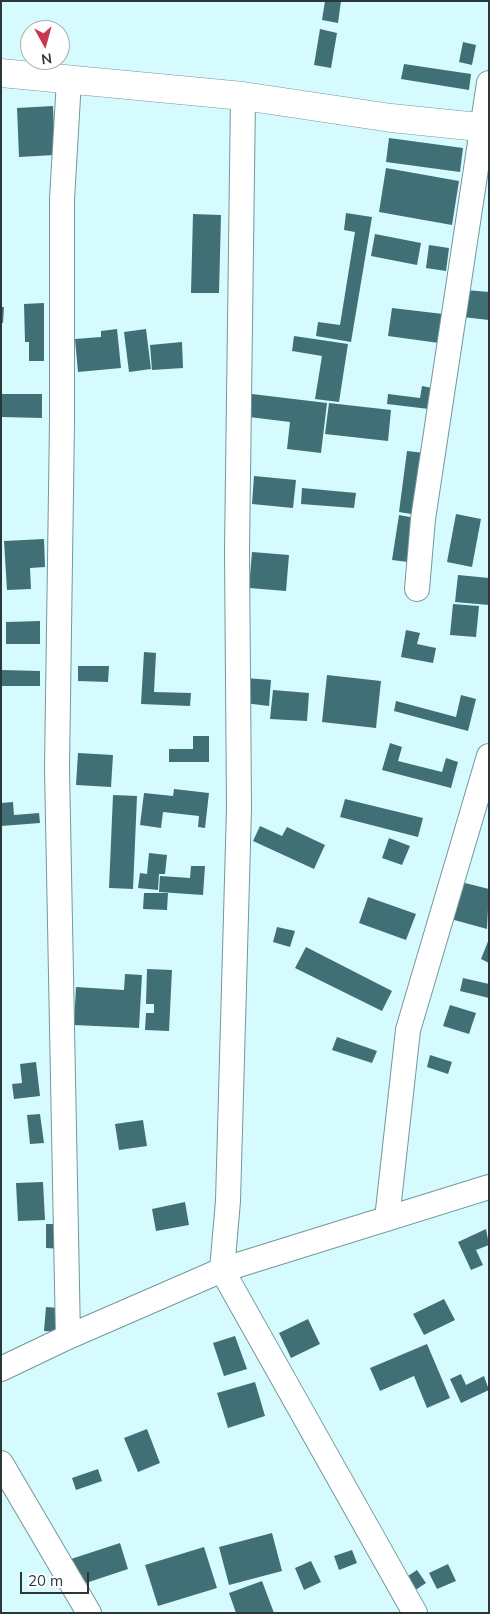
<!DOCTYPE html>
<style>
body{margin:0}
#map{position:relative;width:490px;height:1614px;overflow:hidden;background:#d5fbff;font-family:Mulish,sans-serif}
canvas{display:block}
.frame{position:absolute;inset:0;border:2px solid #293739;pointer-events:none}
.north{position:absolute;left:20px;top:20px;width:50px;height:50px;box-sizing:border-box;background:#fff;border:1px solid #a9afb0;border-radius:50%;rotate:173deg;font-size:14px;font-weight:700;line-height:20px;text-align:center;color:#293739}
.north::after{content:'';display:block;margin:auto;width:18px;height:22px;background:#c9384f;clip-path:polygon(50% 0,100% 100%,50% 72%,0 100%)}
.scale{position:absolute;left:20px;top:1572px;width:69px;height:22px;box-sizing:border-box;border:2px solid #293739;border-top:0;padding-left:6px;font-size:15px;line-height:18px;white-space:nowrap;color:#293739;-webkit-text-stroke:4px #fff;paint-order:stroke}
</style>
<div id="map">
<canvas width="490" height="1614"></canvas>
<div class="frame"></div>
<div class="north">N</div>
<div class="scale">20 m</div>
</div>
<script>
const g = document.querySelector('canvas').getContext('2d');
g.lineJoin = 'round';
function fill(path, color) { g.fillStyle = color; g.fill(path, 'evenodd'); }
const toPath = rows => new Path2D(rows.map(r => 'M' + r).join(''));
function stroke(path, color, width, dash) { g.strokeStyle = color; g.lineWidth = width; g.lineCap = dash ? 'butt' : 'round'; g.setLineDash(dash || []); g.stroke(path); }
fill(toPath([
 [325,1,341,1,338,23,322,20],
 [320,29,337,33,331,68,314,65],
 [463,42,476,45,472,65,459,62],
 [404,64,471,74,469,90,401,79],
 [53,106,55,155,19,157,17,108],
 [389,138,463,148,460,172,386,162],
 [386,168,459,181,452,225,379,212],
 [346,213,372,217,351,342,316,336,318,322,340,325,355,232,344,230],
 [193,214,221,215,219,293,191,293],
 [375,234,421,243,417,265,371,256],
 [429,245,449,248,446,271,426,268],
 [466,290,489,292,489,320,463,317],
 [44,303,44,361,29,361,29,342,25,342,24,304],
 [1,307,4,307,3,323,1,323],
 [392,308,443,314,439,343,388,336],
 [117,329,121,368,78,372,75,339,101,337,101,331],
 [146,329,151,369,129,372,124,332],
 [294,336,348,344,339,402,315,399,322,356,292,351],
 [182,342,183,368,152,370,150,345],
 [422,386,432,388,429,409,387,404,388,394,420,398],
 [1,394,42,394,42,418,1,417],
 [252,394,327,403,321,453,287,449,290,422,249,417],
 [329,403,391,410,388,441,325,434],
 [407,451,425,453,417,515,399,512],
 [254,476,296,480,293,508,252,504],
 [302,488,356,493,354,508,301,504],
 [456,514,481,519,472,567,447,562],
 [399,515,415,518,408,562,392,560],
 [44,539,45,567,30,568,31,589,7,590,4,541],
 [252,552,289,555,286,591,249,588],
 [458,575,489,578,489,605,455,602],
 [453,604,479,606,476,637,450,635],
 [40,621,40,644,6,644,6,622],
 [406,630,420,633,417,644,436,648,433,663,401,657],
 [144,652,156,653,154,692,191,693,190,706,141,704],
 [78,666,109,666,108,682,78,681],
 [1,670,40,671,40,686,1,686],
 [327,675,381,681,376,728,322,722],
 [246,678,271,680,269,706,244,703],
 [273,690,309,693,307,721,270,719],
 [461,695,476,699,468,731,394,711,396,701,456,717],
 [193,736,209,736,209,762,169,762,169,749,193,749],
 [390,743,402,747,398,761,442,772,446,758,458,762,451,788,382,770],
 [78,753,113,755,111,787,76,785],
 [174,789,209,793,205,828,198,827,199,816,163,812,161,828,140,825,144,793,173,796],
 [113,795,137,796,133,889,109,888],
 [345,799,423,818,418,837,340,817],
 [13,802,14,815,39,813,40,823,1,826,1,803],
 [260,826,282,836,287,827,325,845,314,869,253,841],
 [389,838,410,846,402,865,382,858],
 [149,853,167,855,165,874,159,874,158,890,138,888,140,873,147,874],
 [191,866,205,866,203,895,159,892,160,876,190,878],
 [457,881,489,889,487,929,447,918],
 [144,893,168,893,167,910,143,909],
 [368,897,416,914,406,940,359,923],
 [277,927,295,931,290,947,273,942],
 [489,939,489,963,481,959],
 [306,947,392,991,382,1011,295,968],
 [147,969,172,970,169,1031,145,1030,146,1013,154,1013,154,1004,146,1004],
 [125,974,142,975,139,1028,74,1025,76,987,124,990],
 [463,978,489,984,489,998,460,991],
 [450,1005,476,1013,469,1034,443,1026],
 [337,1037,377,1051,372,1063,332,1050],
 [430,1055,452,1062,448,1074,427,1067],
 [36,1062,40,1096,14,1099,12,1084,22,1083,20,1064],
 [40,1114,44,1143,30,1144,27,1115],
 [143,1120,147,1146,119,1150,115,1124],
 [43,1182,45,1220,18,1221,16,1183],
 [185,1202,189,1225,156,1231,152,1209],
 [46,1224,63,1224,63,1249,46,1248],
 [486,1229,489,1245,476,1250,483,1265,471,1270,458,1242],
 [444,1299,455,1320,424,1335,413,1314],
 [46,1307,59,1308,58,1332,44,1331],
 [308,1319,320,1344,291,1358,279,1333],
 [235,1336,247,1369,224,1376,213,1343],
 [427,1344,450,1398,427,1408,414,1376,380,1391,370,1368],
 [461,1374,466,1385,484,1376,489,1390,461,1403,450,1379],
 [255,1382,265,1416,228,1428,217,1393],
 [147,1429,160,1463,138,1472,124,1438],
 [98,1469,102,1481,76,1490,72,1478],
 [272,1533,282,1571,229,1585,219,1547],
 [120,1543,128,1569,77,1586,68,1560],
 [204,1547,217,1588,158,1606,145,1565],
 [352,1550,357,1563,339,1570,334,1556],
 [311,1561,321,1582,304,1590,295,1568],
 [448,1564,456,1581,437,1589,429,1573],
 [417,1570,426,1583,414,1591,405,1578],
 [262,1581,274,1613,236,1613,229,1593]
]), '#407075');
const street = toPath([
 [243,96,237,551,239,808,228,1201,222,1270,415,1613],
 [417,589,423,519,489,83],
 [387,1219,408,1030,489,756],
 [68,1337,57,768,62,422,62,199,69,80],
 [1,1369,68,1337,222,1270,489,1187],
 [1,1463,89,1613]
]);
const secondary = toPath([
 [1,73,243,96,391,118,489,128]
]);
stroke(street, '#75979b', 26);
stroke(secondary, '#75979b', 29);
stroke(street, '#fff', 24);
stroke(secondary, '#fff', 28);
</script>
